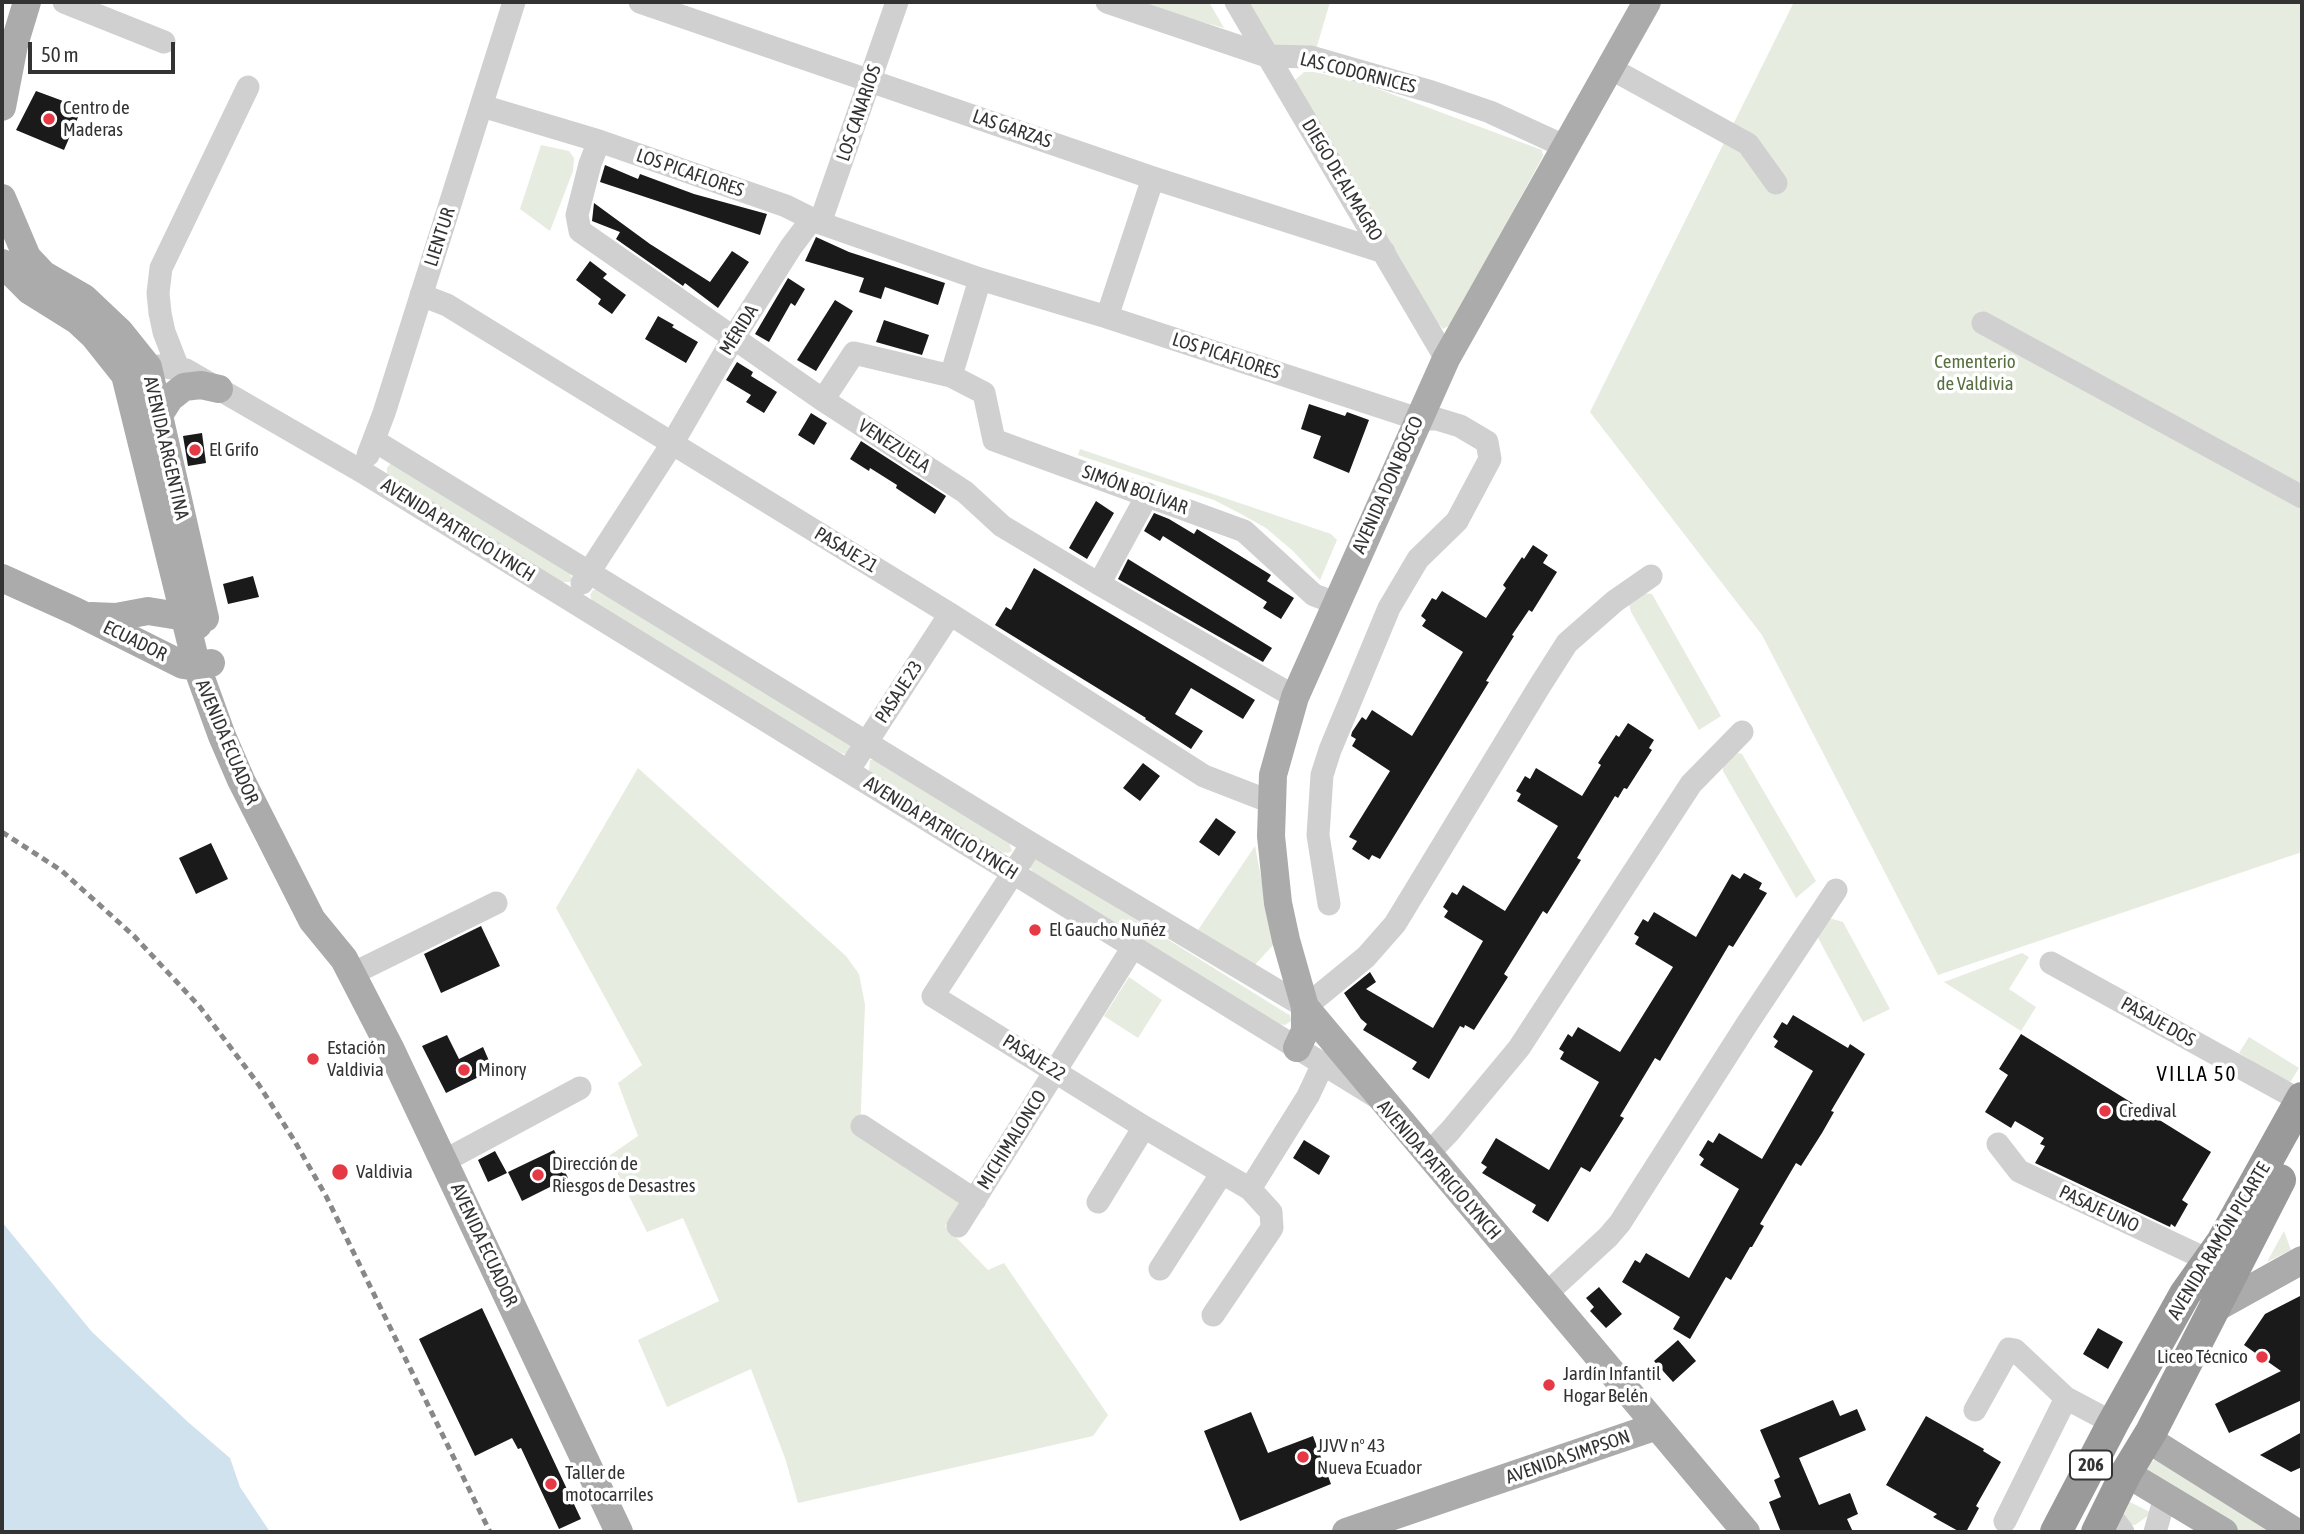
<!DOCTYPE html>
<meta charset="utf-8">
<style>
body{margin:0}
#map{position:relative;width:2304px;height:1534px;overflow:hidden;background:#fff;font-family:"Asap Condensed",sans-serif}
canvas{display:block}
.frame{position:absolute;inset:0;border:4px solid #333;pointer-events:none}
.scale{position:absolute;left:28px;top:42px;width:147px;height:32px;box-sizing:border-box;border:4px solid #333;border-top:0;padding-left:9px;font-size:21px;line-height:24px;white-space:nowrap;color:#333;-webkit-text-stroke:5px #fff;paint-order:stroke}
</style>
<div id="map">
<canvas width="2304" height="1534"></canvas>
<div class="frame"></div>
<div class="scale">50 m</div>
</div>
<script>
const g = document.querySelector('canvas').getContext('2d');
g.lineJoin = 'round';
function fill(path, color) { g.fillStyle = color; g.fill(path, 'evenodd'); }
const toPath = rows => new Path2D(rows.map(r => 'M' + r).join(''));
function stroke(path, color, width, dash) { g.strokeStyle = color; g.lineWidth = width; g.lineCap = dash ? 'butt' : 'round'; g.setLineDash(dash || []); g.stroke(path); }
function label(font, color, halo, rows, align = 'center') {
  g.font = font + ' "Asap Condensed",sans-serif'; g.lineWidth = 7; g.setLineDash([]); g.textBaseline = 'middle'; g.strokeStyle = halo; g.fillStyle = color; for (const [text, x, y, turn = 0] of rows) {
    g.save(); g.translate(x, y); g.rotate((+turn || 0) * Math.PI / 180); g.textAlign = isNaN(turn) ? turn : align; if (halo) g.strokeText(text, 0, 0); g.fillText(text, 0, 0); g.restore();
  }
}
fill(toPath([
 [1139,2,1209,2,1224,28,1199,21],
 [1243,2,1330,2,1315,53,1269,47],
 [1794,2,2302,2,2302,852,1938,975,1762,635,1590,412],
 [1304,72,1315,72,1362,83,1542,150,1543,156,1452,324,1443,329,1436,321,1294,81],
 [541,145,569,151,574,158,573,171,550,231,520,209],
 [1080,449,1331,534,1337,540,1320,580,1293,551,1266,528,1241,514,1214,500,1078,455],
 [391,463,569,572,572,578,570,582,561,582,390,477,387,473,387,468],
 [593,590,599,590,850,744,850,750,846,754,841,753,592,601,590,595],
 [1642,593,1652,594,1721,716,1699,730,1631,612,1629,604],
 [1738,753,1742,754,1816,881,1796,898,1723,771,1723,766,1731,755],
 [870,760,876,760,1009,842,1012,851,1008,853,1001,852,876,776,869,771],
 [638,768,846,956,859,974,865,1005,860,1132,964,1203,945,1226,988,1270,1004,1263,1108,1415,1093,1436,798,1503,785,1458,751,1369,667,1407,638,1340,719,1301,683,1218,647,1232,609,1156,638,1136,618,1083,642,1065,556,908],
 [1255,846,1274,944,1252,968,1198,930],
 [1032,860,1039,860,1045,863,1286,1013,1290,1015,1291,1021,1285,1025,1278,1024,1033,872,1029,866],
 [1829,918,1843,922,1890,1009,1863,1022,1816,934],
 [2022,953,2029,957,2009,989,2036,1007,2021,1031,1944,982],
 [1129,977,1162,1000,1138,1038,1104,1016],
 [2249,1037,2299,1068,2291,1081,2286,1082,2239,1053],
 [2284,1231,2291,1250,2267,1262],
 [2156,1458,2283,1532,2234,1532,2147,1471,2148,1466],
 [2130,1502,2152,1513,2135,1525,2128,1524,2122,1518]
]), '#e6ecdf');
fill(toPath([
 [2,1222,92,1332,188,1422,230,1458,240,1487,270,1532,2,1532]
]), '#cfe2ee');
fill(toPath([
 [36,91,82,108,64,150,16,130],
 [605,165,638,179,640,174,694,194,767,214,760,235,600,182],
 [594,203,650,244,710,282,732,251,749,262,718,308,685,283,683,286,616,239,620,232,592,221],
 [816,237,849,252,945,283,938,305,885,287,881,299,859,292,864,278,805,261],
 [590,261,607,274,603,278,626,295,612,314,598,304,601,299,576,280],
 [788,278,805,289,795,306,791,303,769,342,755,334],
 [835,300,853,311,816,371,797,360],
 [658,316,674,325,672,327,698,342,686,363,645,339],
 [884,320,929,335,922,355,876,342],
 [737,362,753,372,751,376,777,392,764,413,746,402,751,395,726,380],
 [1309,404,1345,416,1347,412,1369,420,1349,473,1313,458,1321,436,1301,429],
 [811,413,827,423,814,445,798,435],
 [202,433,206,463,188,466,183,436],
 [861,441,946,496,935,514,896,488,897,485,870,468,869,471,850,459],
 [1096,501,1114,513,1087,559,1069,548],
 [1154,513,1169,519,1194,534,1197,529,1271,575,1267,581,1294,598,1281,619,1263,608,1267,602,1163,536,1160,541,1144,531],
 [1533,545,1548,555,1543,563,1557,572,1532,612,1529,610,1512,635,1514,636,1486,681,1489,682,1380,859,1372,855,1369,860,1352,849,1357,841,1349,837,1390,771,1352,746,1356,739,1351,736,1352,732,1362,717,1366,720,1372,710,1412,736,1463,652,1422,626,1426,620,1421,616,1432,598,1436,600,1442,591,1486,618,1506,588,1503,585,1522,557,1524,559],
 [1128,559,1272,648,1263,662,1118,579],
 [1034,568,1255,700,1243,719,1191,688,1175,714,1203,731,1191,749,1145,719,1146,718,995,625,1006,607,1011,610],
 [253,576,259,597,228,604,223,584],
 [1628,723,1654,740,1649,748,1652,750,1627,789,1624,788,1618,798,1615,796,1577,858,1581,860,1547,914,1543,911,1504,974,1508,977,1474,1030,1465,1025,1464,1028,1460,1026,1429,1079,1412,1069,1417,1062,1363,1030,1367,1024,1361,1019,1344,993,1370,972,1376,982,1366,989,1433,1028,1483,941,1444,917,1448,911,1443,907,1452,892,1457,895,1463,885,1505,911,1558,826,1517,801,1521,794,1516,791,1525,776,1530,779,1536,768,1582,796,1601,765,1598,763,1616,735,1619,737],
 [1143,763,1160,776,1140,801,1123,788],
 [1216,818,1236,832,1219,856,1199,842],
 [211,843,228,879,196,894,179,858],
 [1744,873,1762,883,1759,889,1767,893,1733,947,1729,945,1660,1061,1655,1058,1620,1116,1624,1118,1590,1172,1581,1167,1548,1222,1532,1212,1536,1205,1482,1173,1487,1167,1481,1163,1496,1138,1549,1170,1599,1082,1560,1059,1564,1052,1559,1049,1568,1034,1572,1037,1578,1027,1620,1052,1673,967,1635,944,1639,937,1634,934,1643,919,1648,922,1654,912,1696,937,1732,874,1740,879],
 [481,926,500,966,441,993,424,954],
 [1793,1015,1848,1048,1850,1044,1865,1054,1831,1111,1834,1112,1822,1133,1801,1166,1796,1163,1760,1224,1764,1226,1752,1247,1750,1247,1731,1280,1726,1277,1690,1339,1673,1329,1680,1317,1622,1282,1635,1260,1640,1263,1646,1253,1689,1278,1739,1189,1700,1165,1704,1159,1699,1155,1708,1140,1713,1143,1719,1133,1762,1159,1813,1071,1774,1047,1778,1041,1773,1037,1782,1022,1787,1025],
 [2021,1034,2211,1152,2182,1200,2188,1204,2175,1227,2171,1224,2170,1227,2035,1163,2045,1146,2040,1144,2044,1138,2015,1121,2011,1128,1985,1112,2008,1075,1999,1069],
 [447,1035,459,1059,483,1047,493,1070,446,1093,422,1046],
 [1304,1140,1330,1156,1319,1175,1293,1158],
 [554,1150,568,1178,522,1201,508,1172],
 [495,1151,507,1173,488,1182,478,1160],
 [1599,1287,1622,1314,1606,1328,1590,1311,1594,1307,1586,1298],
 [2302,1295,2302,1400,2229,1433,2215,1404,2281,1371,2244,1345,2265,1314],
 [482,1308,581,1519,559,1529,521,1448,518,1449,512,1438,475,1456,419,1339],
 [2098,1328,2123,1342,2108,1369,2083,1354],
 [1678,1340,1696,1361,1673,1382,1654,1361],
 [1833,1400,1840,1416,1857,1409,1866,1430,1799,1458,1819,1505,1850,1493,1858,1514,1847,1519,1853,1532,1781,1532,1769,1502,1781,1497,1774,1480,1780,1477,1760,1430],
 [1251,1412,1268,1453,1313,1436,1331,1484,1240,1521,1204,1431],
 [1926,1416,1984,1449,1983,1451,2001,1462,1976,1506,1979,1508,1966,1532,1960,1532,1933,1517,1937,1514,1886,1485],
 [2302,1432,2302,1467,2291,1472,2260,1455]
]), '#1a1a1a');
stroke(toPath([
 [64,2,164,42],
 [640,2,1153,178,1384,252],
 [1107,2,1267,56,1311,57,1432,92,1490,112,1566,147],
 [1236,2,1446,359],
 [1610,68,1748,144,1776,183],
 [482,106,599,141,786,206,820,223,980,279,1107,317,1418,419,1437,419,1460,426,1487,442,1490,459,1457,521,1418,559,1389,608,1330,750,1322,775,1318,835,1329,904],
 [599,141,590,164,577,215,580,231,823,400,965,492,1002,526,1099,584,1295,697],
 [820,223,897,2],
 [421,295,447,305,950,614,1204,776,1271,802],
 [1107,317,1153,178],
 [1983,323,2302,497],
 [178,368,164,332,160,313,158,293,161,268,248,87],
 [134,372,159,366,186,370,361,471,1375,1096],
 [951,376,980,279],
 [823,400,854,353,951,376,984,393,994,440,1244,531,1314,595,1336,603],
 [375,441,1032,844,1305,1007,1366,957,1395,924,1539,687,1567,643,1615,601,1651,576],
 [368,455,384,413,514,2],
 [582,583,672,444,734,337,791,247,812,219],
 [1099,584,1148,494],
 [848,771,950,614],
 [1032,844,933,996,1144,1127,1250,1189,1271,1212,1272,1228,1213,1315],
 [2051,963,2301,1101],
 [352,974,496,903],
 [862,1126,975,1200],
 [1998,1144,2019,1171,2210,1261],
 [1428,1154,1450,1131,1519,1048,1691,784,1742,732],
 [444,1161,580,1088],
 [1250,1189,1308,1096,1323,1064],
 [1098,1202,1144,1127],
 [958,1226,1133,947],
 [1160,1269,1222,1173],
 [1545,1295,1608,1237,1620,1223,1747,1024,1836,890],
 [1975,1410,2009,1349,2015,1350,2066,1398,2113,1423],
 [2108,1512,2123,1532],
 [2005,1521,2066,1398],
 [2155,1532,2165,1497]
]), '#d0d0d0', 23);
stroke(toPath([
 [2,107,14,45,27,2],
 [2,198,27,257,44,275,84,298,120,332,148,367,205,618],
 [2,263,30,291,78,321,94,336,125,375,197,667,222,736,241,780,312,920,344,959,391,1050,619,1532],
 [159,415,170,398,184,387,201,385,219,389],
 [2,578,75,611,183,665,197,667,211,663],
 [91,616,116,617,148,611,185,617,198,625],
 [1305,1007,1746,1532],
 [1297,1048,1305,1031,1305,1007,1286,940,1278,903,1271,836,1273,775,1295,697,1446,359,1647,2],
 [2214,1309,2302,1260],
 [2148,1439,2296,1532],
 [2126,1473,2224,1532],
 [1346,1532,1657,1426]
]), '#ababab', 28);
stroke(toPath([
 [2056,1532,2113,1423,2185,1294,2222,1242,2302,1098],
 [2097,1532,2126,1473,2151,1432,2280,1180]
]), '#9a9a9a', 32);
stroke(toPath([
 [2,832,62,871,134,936,200,1007,259,1085,294,1140,326,1196,490,1532]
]), '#888', 5, [7, 5]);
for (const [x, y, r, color] of [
 [49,119,7,"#e63946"],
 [195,450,7,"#e63946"],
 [1035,930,7,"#e63946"],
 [313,1059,7,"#e63946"],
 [464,1070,7,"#e63946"],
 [2105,1111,7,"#e63946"],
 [340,1172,9,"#e63946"],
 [538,1175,7,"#e63946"],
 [2262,1357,7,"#e63946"],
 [1549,1385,7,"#e63946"],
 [1303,1457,7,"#e63946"],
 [551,1484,7,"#e63946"]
]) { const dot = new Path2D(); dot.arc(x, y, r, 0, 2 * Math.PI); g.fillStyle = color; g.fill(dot); stroke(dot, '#fff', 2.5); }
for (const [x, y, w] of [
 [2091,1465,42]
]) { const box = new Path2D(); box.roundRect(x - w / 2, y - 14.5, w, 29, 5); g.fillStyle = '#fff'; g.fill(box); stroke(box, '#333', 2); }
label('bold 18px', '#333', null, [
 ["206",2091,1465]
]);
label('19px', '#333', '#fff', [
 ["LAS CODORNICES",1358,73,14],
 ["LOS CANARIOS",859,113,-71],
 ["LAS GARZAS",1012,129,19],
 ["LOS PICAFLORES",690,173,19],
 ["DIEGO DE ALMAGRO",1342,180,59],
 ["LIENTUR",440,237,-72],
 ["MÉRIDA",739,330,-58],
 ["LOS PICAFLORES",1226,356,18],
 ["VENEZUELA",894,446,33],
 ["AVENIDA ARGENTINA",166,448,77],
 ["AVENIDA DON BOSCO",1388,485,-66],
 ["SIMÓN BOLÍVAR",1135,490,20],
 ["AVENIDA PATRICIO LYNCH",458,530,32],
 ["PASAJE 21",846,550,31],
 ["ECUADOR",135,641,26],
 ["PASAJE 23",899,692,-57],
 ["AVENIDA ECUADOR",227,742,67],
 ["AVENIDA PATRICIO LYNCH",941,828,32],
 ["PASAJE DOS",2158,1022,29],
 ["PASAJE 22",1034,1058,32],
 ["MICHIMALONCO",1012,1140,-58],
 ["AVENIDA PATRICIO LYNCH",1439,1170,49],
 ["PASAJE UNO",2099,1209,25],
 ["AVENIDA RAMÓN PICARTE",2219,1241,-59],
 ["AVENIDA ECUADOR",484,1245,65],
 ["AVENIDA SIMPSON",1568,1457,-19]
]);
label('19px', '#333', '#fff', [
 ["Centro de",63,108],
 ["Maderas",63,130],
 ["El Grifo",209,450],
 ["El Gaucho Nuñéz",1049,930],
 ["Estación",327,1048],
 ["Valdivia",327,1070],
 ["Minory",478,1070],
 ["Credival",2119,1111],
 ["Dirección de",552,1164],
 ["Riesgos de Desastres",552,1186],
 ["Valdivia",356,1172],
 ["Liceo Técnico",2248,1357,"right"],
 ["Jardín Infantil",1563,1374],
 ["Hogar Belén",1563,1396],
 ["JJVV n° 43",1317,1446],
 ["Nueva Ecuador",1317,1468],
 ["Taller de",565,1473],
 ["motocarriles",565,1495]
], 'left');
label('19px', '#56703f', '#fff', [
 ["Cementerio",1975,362],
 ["de Valdivia",1975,384]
]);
g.letterSpacing = '2px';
label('21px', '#000', '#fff', [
 ["VILLA 50",2197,1074]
]);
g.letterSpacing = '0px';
</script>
